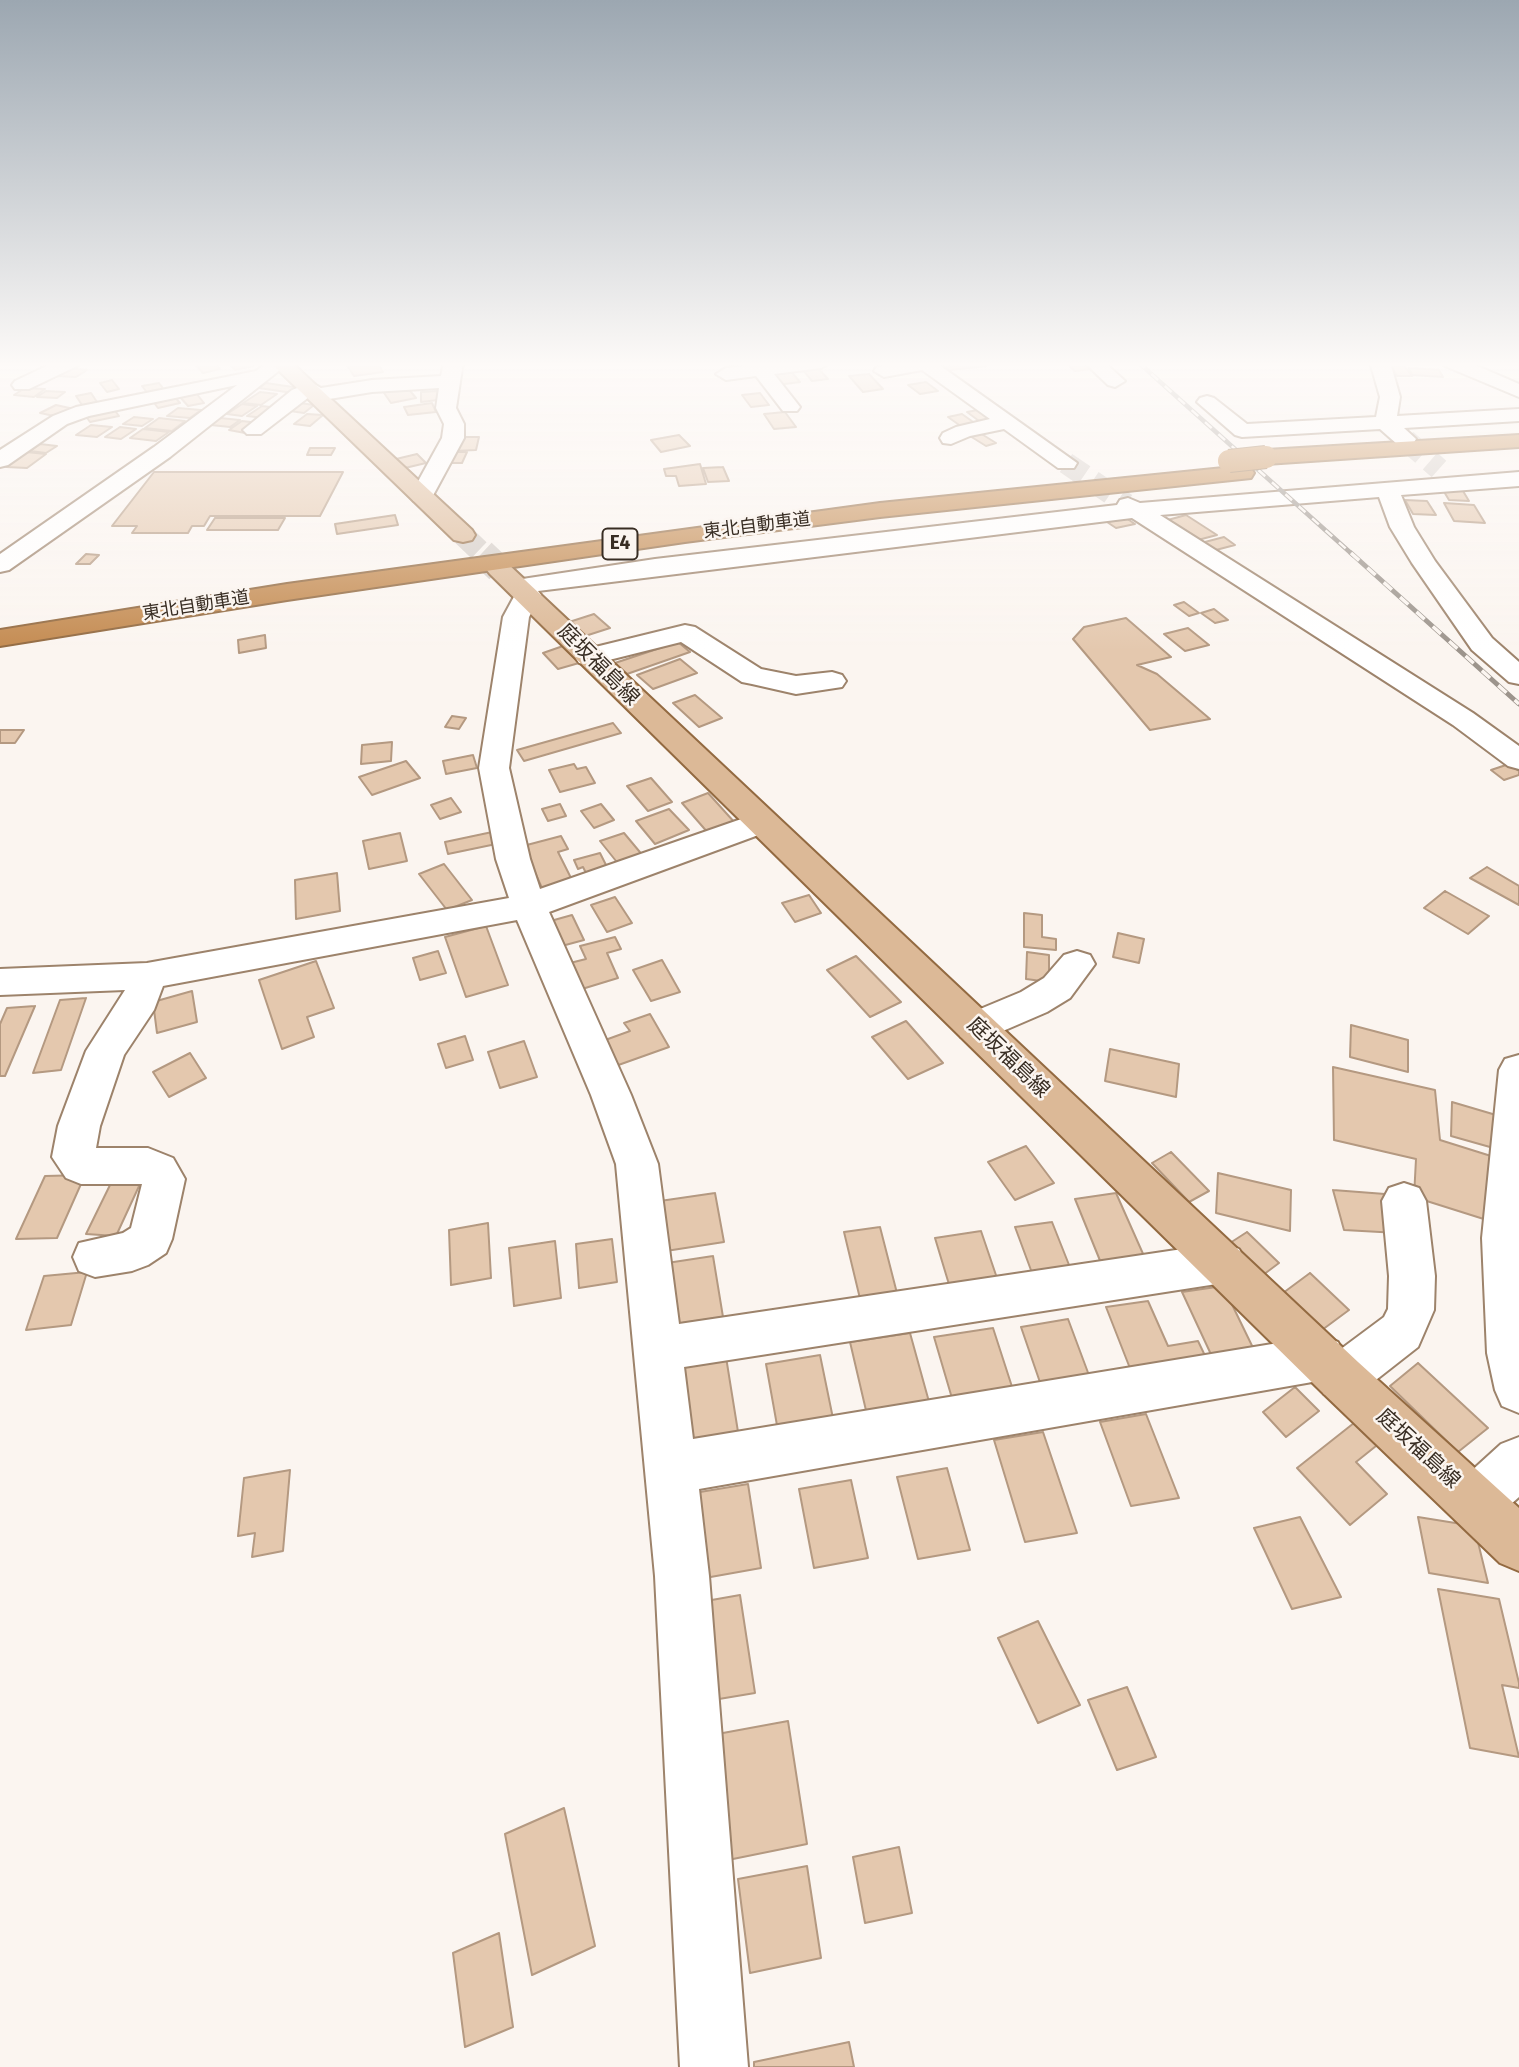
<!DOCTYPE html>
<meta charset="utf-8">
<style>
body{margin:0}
canvas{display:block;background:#fbf5f0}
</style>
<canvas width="1519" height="2067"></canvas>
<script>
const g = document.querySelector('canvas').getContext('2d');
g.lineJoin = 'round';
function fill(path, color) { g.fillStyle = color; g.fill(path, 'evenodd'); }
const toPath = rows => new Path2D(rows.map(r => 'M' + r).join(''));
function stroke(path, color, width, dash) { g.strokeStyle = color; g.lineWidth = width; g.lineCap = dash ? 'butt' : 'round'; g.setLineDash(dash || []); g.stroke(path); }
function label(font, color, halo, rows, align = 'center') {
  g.font = font + ' "Fira Sans","Noto Sans JP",sans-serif'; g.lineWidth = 5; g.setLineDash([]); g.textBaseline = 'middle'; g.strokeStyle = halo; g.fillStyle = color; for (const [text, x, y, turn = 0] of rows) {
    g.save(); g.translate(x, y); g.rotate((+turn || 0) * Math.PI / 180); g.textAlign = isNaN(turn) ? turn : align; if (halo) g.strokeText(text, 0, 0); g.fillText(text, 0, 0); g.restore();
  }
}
const building = toPath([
 [213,362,220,369,203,373,195,364,213,362],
 [228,362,250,362,253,366,235,370,228,362],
 [345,362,377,362,383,372,354,376,345,362],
 [956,362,983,363,986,366,942,371,939,368,960,365,956,362],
 [1083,362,1092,369,1075,371,1067,364,1083,362],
 [1389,363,1403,364,1412,376,1397,376,1389,363],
 [65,368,87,370,76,377,54,376,65,368],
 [818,368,828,379,812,381,803,370,818,368],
 [1409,368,1439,370,1443,377,1412,375,1409,368],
 [789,369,800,382,777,385,767,371,789,369],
 [869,374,883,389,863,392,849,376,869,374],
 [112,380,119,389,107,392,100,383,112,380],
 [926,382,938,391,920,394,908,385,926,382],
 [159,383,165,391,149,395,142,386,159,383],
 [266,383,300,388,293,393,259,388,266,383],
 [406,386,416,398,391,403,382,390,406,386],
 [25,388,45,389,34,397,14,395,25,388],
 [46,391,65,392,57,398,37,397,46,391],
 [438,391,438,400,421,402,421,392,438,391],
 [260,392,277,394,261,405,243,403,260,392],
 [91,393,99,405,84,408,76,396,91,393],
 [196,393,204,403,188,406,180,397,196,393],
 [760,393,769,405,751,407,742,395,760,393],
 [174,396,180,403,158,408,152,400,174,396],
 [293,402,314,405,304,413,283,410,293,402],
 [432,403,436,412,408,415,404,407,432,403],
 [242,404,257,406,242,416,227,414,242,404],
 [56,405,74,409,59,417,40,413,56,405],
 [262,406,278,408,264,418,247,416,262,406],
 [113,408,119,416,90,422,85,415,113,408],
 [178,408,201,410,190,418,167,416,178,408],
 [983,409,1000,421,983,424,967,412,983,409],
 [785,412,796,427,774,429,764,414,785,412],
 [307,414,323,415,310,426,294,424,307,414],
 [962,414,976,424,962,427,948,417,962,414],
 [134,417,153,419,142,426,123,424,134,417],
 [159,418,185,421,172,431,145,428,159,418],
 [220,418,240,420,230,427,211,425,220,418],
 [242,421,259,423,245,433,229,430,242,421],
 [91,425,112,427,97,437,76,435,91,425],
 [120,427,136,429,121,439,105,437,120,427],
 [143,429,169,432,156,441,130,438,143,429],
 [980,433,996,443,986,446,970,436,980,433],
 [679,435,690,446,661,452,651,440,679,435],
 [457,437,479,437,476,450,454,451,457,437],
 [40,444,57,446,46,453,30,451,40,444],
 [310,448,335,448,331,455,307,455,310,448],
 [26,452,46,454,27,468,6,467,26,452],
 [453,452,467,452,462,463,448,463,453,452],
 [417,454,426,463,405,468,396,459,417,454],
 [700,464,706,484,679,486,676,476,666,476,664,469,700,464],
 [723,467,729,481,708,482,703,468,723,467],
 [154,472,343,472,320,516,210,516,204,526,192,526,188,533,132,533,137,526,112,526,154,472],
 [1443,490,1463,491,1469,501,1449,500,1443,490],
 [1405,500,1427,501,1436,515,1413,514,1405,500],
 [1444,503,1474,505,1485,523,1454,521,1444,503],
 [395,515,398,525,337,534,335,524,395,515],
 [1186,515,1217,535,1194,541,1164,521,1186,515],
 [215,518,285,518,278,530,207,530,215,518],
 [1126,518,1135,524,1116,528,1107,522,1126,518],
 [1224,537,1235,545,1212,551,1201,543,1224,537],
 [86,554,99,555,90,564,76,564,86,554],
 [1184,602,1199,613,1189,616,1174,605,1184,602],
 [1214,609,1228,620,1215,623,1201,613,1214,609],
 [594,614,610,628,582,637,566,623,594,614],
 [1126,618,1171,657,1137,665,1157,674,1210,719,1150,730,1073,639,1084,627,1126,618],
 [1188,628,1209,645,1185,651,1164,634,1188,628],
 [265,635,266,648,239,653,238,640,265,635],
 [678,642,690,652,627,674,615,663,678,642],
 [563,646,579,663,558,669,543,653,563,646],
 [680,659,697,673,653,689,637,675,680,659],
 [695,695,722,718,699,727,673,703,695,695],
 [452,716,466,718,459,729,445,727,452,716],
 [613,723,621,733,524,761,517,750,613,723],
 [0,730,24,730,15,743,0,743,0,730],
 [392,742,391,761,361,764,362,745,392,742],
 [473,755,477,768,446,774,443,761,473,755],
 [406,761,420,778,372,795,359,777,406,761],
 [574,764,577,769,586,767,595,783,560,792,549,770,574,764],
 [1509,764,1519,771,1519,775,1504,780,1491,770,1509,764],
 [651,778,672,802,648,811,627,786,651,778],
 [708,793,736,824,709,834,682,803,708,793],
 [451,798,461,812,440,819,431,805,451,798],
 [560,804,566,816,548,821,542,809,560,804],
 [601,804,614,820,594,828,581,811,601,804],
 [669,809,689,830,655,844,636,821,669,809],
 [497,831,501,843,448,854,445,842,497,831],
 [400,833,407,861,369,869,363,841,400,833],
 [624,833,644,857,620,866,600,841,624,833],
 [561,836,568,849,558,852,572,880,542,888,523,846,561,836],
 [600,853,610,873,589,879,583,867,578,869,574,860,600,853],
 [444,864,472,900,447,910,419,874,444,864],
 [1487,867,1519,886,1519,905,1470,878,1487,867],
 [337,873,340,911,296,919,295,880,337,873],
 [1445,891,1489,916,1468,934,1424,908,1445,891],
 [809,895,821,913,795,922,782,903,809,895],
 [615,897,632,923,607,932,591,905,615,897],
 [1024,913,1042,915,1042,937,1056,939,1056,950,1024,947,1024,913],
 [572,915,584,940,558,947,547,922,572,915],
 [486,926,508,985,466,997,445,937,486,926],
 [1118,933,1144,939,1139,963,1113,957,1118,933],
 [615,937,621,949,607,953,618,978,582,989,570,963,586,959,580,946,615,937],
 [438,951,446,973,420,980,413,958,438,951],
 [1027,952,1049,955,1049,982,1026,979,1027,952],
 [856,956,901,1002,870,1017,827,970,856,956],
 [662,960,680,992,651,1001,633,970,662,960],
 [316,961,334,1008,307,1017,314,1037,282,1049,259,980,316,961],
 [192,991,197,1022,157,1033,153,1002,192,991],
 [86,998,61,1070,33,1073,60,1000,86,998],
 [35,1006,5,1076,0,1076,0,1024,7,1008,35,1006],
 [650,1014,669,1047,610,1068,597,1043,630,1031,624,1023,650,1014],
 [906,1021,943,1063,908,1079,872,1037,906,1021],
 [1351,1025,1408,1040,1408,1072,1350,1057,1351,1025],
 [465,1036,473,1060,446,1068,438,1044,465,1036],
 [524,1041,537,1077,500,1088,488,1052,524,1041],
 [1110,1049,1179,1064,1176,1097,1105,1081,1110,1049],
 [190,1053,206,1078,169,1097,153,1072,190,1053],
 [1333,1067,1435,1090,1440,1140,1491,1156,1490,1221,1414,1197,1416,1159,1334,1140,1333,1067],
 [1452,1102,1496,1115,1497,1149,1451,1136,1452,1102],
 [1026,1146,1054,1183,1015,1200,988,1162,1026,1146],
 [1171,1152,1209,1191,1189,1202,1152,1163,1171,1152],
 [1218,1173,1291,1190,1290,1231,1216,1213,1218,1173],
 [85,1175,57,1238,16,1239,45,1176,85,1175],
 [111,1183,140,1184,116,1236,86,1234,111,1183],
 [1333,1190,1385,1194,1398,1233,1344,1230,1333,1190],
 [715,1193,724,1242,666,1251,660,1201,715,1193],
 [1116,1193,1144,1256,1101,1263,1075,1199,1116,1193],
 [1052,1222,1073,1275,1035,1281,1015,1227,1052,1222],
 [488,1223,491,1278,451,1285,449,1230,488,1223],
 [880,1227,899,1301,862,1307,844,1232,880,1227],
 [981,1231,999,1284,951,1291,935,1238,981,1231],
 [1247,1232,1279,1263,1263,1275,1230,1243,1247,1232],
 [612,1239,617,1282,579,1288,576,1244,612,1239],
 [555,1241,561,1298,514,1306,509,1248,555,1241],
 [713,1256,723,1317,676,1324,667,1263,713,1256],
 [87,1272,71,1325,26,1330,44,1276,87,1272],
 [1310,1273,1349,1310,1322,1330,1283,1293,1310,1273],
 [1223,1286,1257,1356,1215,1363,1182,1292,1223,1286],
 [1148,1301,1168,1346,1198,1341,1209,1364,1133,1376,1106,1307,1148,1301],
 [1068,1319,1093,1386,1044,1394,1021,1327,1068,1319],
 [993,1328,1015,1396,954,1405,934,1337,993,1328],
 [910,1333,931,1409,868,1419,850,1342,910,1333],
 [820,1355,836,1433,780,1442,766,1364,820,1355],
 [726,1357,739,1438,690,1446,679,1364,726,1357],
 [1418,1363,1488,1428,1458,1452,1390,1386,1418,1363],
 [1295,1387,1319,1411,1286,1437,1263,1412,1295,1387],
 [1146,1414,1179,1498,1131,1506,1100,1422,1146,1414],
 [1359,1419,1381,1442,1356,1462,1387,1494,1350,1525,1297,1468,1359,1419],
 [1043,1432,1077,1533,1025,1542,994,1440,1043,1432],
 [947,1468,970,1550,918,1559,897,1477,947,1468],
 [290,1470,283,1551,252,1557,255,1533,238,1536,244,1478,290,1470],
 [851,1480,868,1558,814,1568,799,1489,851,1480],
 [748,1484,761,1568,705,1578,694,1493,748,1484],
 [1300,1517,1341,1597,1292,1609,1254,1528,1300,1517],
 [1418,1517,1474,1526,1488,1583,1429,1573,1418,1517],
 [1438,1589,1499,1599,1519,1683,1519,1688,1502,1685,1519,1757,1470,1748,1438,1589],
 [740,1595,755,1693,719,1699,706,1601,740,1595],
 [1038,1621,1080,1705,1038,1723,998,1638,1038,1621],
 [1127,1687,1156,1757,1117,1770,1088,1700,1127,1687],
 [788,1721,807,1844,728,1860,712,1735,788,1721],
 [564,1808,595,1946,532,1975,505,1834,564,1808],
 [899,1847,912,1913,865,1923,853,1857,899,1847],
 [807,1866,821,1958,750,1973,738,1879,807,1866],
 [499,1933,513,2027,465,2047,453,1953,499,1933],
 [849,2042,854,2067,754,2067,754,2062,849,2042]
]);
fill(building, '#e4c8ae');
stroke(building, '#b49981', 2);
stroke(toPath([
 [1406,440,1439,469],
 [1066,463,1126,504]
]), '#d4cdc7', 22, [22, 10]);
stroke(toPath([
 [463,535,484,555]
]), '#d4cdc7', 22, [22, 10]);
stroke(toPath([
 [482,553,499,569]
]), '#d4cdc7', 28, [28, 14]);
const minor = toPath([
 [55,362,80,362,77,366,29,389,15,389,12,385,15,381,55,362],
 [268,362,290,362,170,457,9,570,0,572,0,554,154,447,237,385,89,416,67,424,8,465,0,467,0,450,53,416,76,407,256,371,268,362],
 [444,362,463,362,456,408,464,424,464,438,430,501,422,503,414,501,410,496,442,438,444,424,436,408,439,388,372,392,317,401,309,397,261,434,247,434,243,430,292,390,305,385,312,383,321,388,372,380,441,376,444,362],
 [777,362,831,362,821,368,774,374,800,407,797,411,783,411,756,376,726,380,716,374,726,368,777,362],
 [905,362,935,362,1077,463,1074,468,1058,468,1004,429,970,436,951,444,943,443,940,438,943,433,956,427,990,419,922,370,884,377,874,371,877,367,905,362],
 [1084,362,1104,362,1125,381,1115,387,1108,385,1084,362],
 [1370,362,1390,362,1400,397,1397,416,1519,409,1519,421,1404,428,1416,439,1413,444,1405,445,1397,444,1380,429,1242,437,1235,435,1197,402,1200,398,1207,396,1214,398,1247,424,1376,417,1380,397,1370,362],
 [1442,362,1468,362,1519,384,1519,397,1445,366,1442,362],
 [1519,472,1519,486,1401,495,1414,527,1435,561,1492,638,1519,662,1519,684,1509,682,1472,650,1412,563,1390,527,1379,497,1160,515,1473,713,1519,746,1519,769,1508,766,1453,725,1132,518,538,591,541,595,529,617,509,768,530,859,540,889,750,816,761,813,772,816,777,823,772,830,549,912,631,1095,658,1164,679,1324,1223,1243,1239,1249,1246,1263,1239,1277,1223,1283,684,1367,693,1439,1321,1336,1338,1342,1341,1349,1384,1317,1388,1309,1389,1276,1382,1201,1389,1188,1404,1183,1419,1188,1426,1201,1435,1276,1434,1310,1418,1347,1358,1394,1341,1401,1324,1394,1318,1381,699,1489,709,1576,748,2067,680,2067,655,1576,616,1164,591,1095,517,920,163,986,154,1010,124,1055,100,1126,96,1148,148,1148,173,1158,185,1179,172,1239,166,1253,148,1265,132,1271,95,1277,79,1271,73,1257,79,1243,123,1233,131,1228,142,1184,81,1184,66,1178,52,1157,58,1126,86,1051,125,990,0,995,0,969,147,963,509,898,496,859,479,768,503,617,516,593,509,591,505,586,509,581,655,559,1117,505,1120,500,1128,498,1140,503,1519,472],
 [685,625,695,627,761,669,796,676,832,672,842,675,846,681,842,687,796,694,752,684,742,682,681,642,589,665,579,663,575,657,579,651,685,625],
 [1077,951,1090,955,1095,964,1070,998,1047,1012,989,1037,975,1041,961,1037,956,1027,961,1017,1021,992,1044,978,1064,955,1077,951],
 [1519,1055,1519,1413,1502,1406,1495,1390,1487,1353,1482,1238,1499,1070,1505,1059,1519,1055],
 [1519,1437,1519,1497,1493,1520,1475,1528,1457,1520,1449,1502,1457,1484,1501,1444,1519,1437]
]);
const major = toPath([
 [270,362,291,362,472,530,475,535,472,540,463,542,454,540,270,362],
 [499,561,508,564,1358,1362,1519,1508,1519,1571,1500,1563,1324,1394,490,574,486,569,490,564,499,561]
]);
const highway = toPath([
 [1519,435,1519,447,1266,464,1258,462,1255,457,1258,452,1266,450,1519,435],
 [1243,466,1251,468,1254,473,1251,478,880,517,685,542,287,600,0,646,0,630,287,584,880,503,1243,466]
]);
stroke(minor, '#9d836b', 4);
stroke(major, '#936a41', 4);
stroke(highway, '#936a41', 4);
fill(minor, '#fff');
fill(major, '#dcb997');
fill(highway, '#c48b51');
const railFar1 = toPath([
 [1138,362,1353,555]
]);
const rail = toPath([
 [1351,553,1519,704]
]);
stroke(railFar1, '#9c948c', 4.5);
stroke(rail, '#9c948c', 5);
stroke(railFar1, '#fbf5f0', 2.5, [9]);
stroke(rail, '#fbf5f0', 3.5, [11]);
const highwayBridge = toPath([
 [1229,461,1266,457]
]);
stroke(highwayBridge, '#936a41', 24, []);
stroke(highwayBridge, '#c48b51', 22);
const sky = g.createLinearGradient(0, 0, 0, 651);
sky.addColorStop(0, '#9ca7b1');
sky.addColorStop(0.56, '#fdfaf8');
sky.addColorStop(1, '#fdfaf800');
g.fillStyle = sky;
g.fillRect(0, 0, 1519, 651);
label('18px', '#382d23', '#fbf5f0', [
 ["東北自動車道",757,526,-7],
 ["東北自動車道",196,606,-9]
]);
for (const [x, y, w] of [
 [620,544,35]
]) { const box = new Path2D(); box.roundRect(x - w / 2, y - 15.5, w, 31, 5); g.fillStyle = '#fbf5f0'; g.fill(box); stroke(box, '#382d23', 2); }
label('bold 19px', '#382d23', null, [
 ["E4",620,544]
]);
label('21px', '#382d23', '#fbf5f0', [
 ["庭坂福島線",598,665,45],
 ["庭坂福島線",1008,1058,44],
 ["庭坂福島線",1418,1449,43]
]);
</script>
